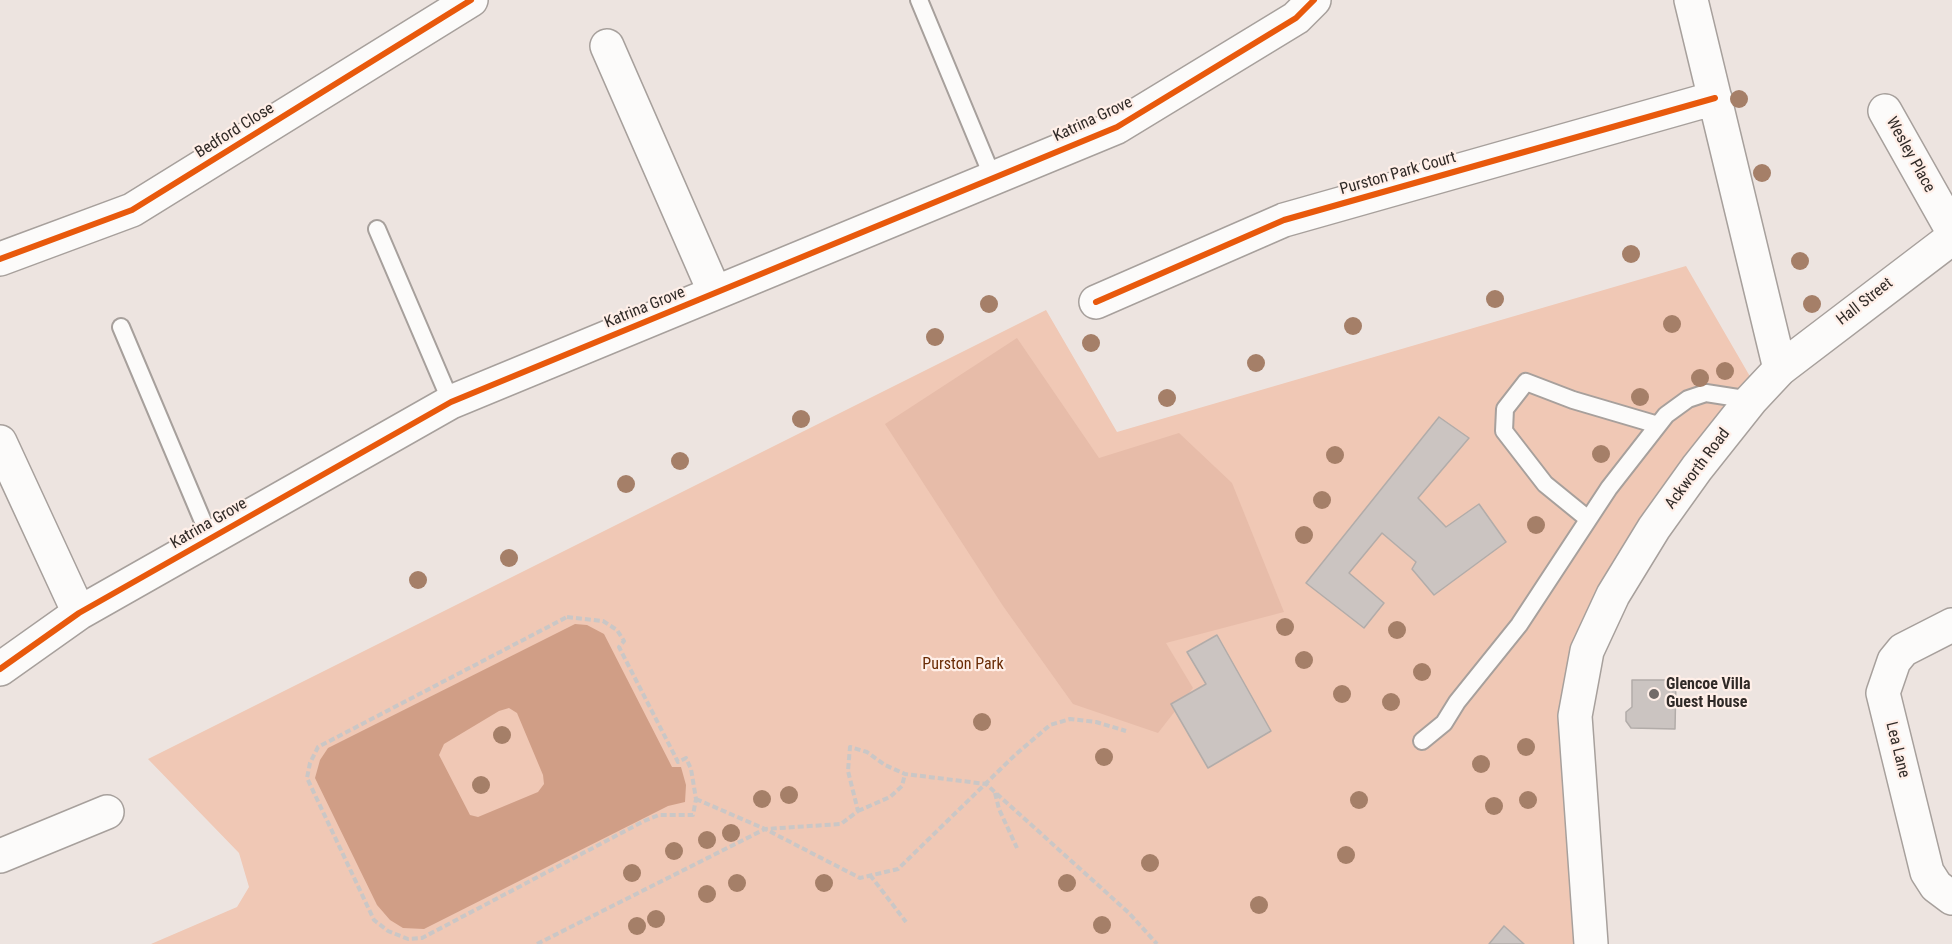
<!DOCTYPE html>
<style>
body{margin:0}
canvas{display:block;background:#ede4e0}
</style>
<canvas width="1952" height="944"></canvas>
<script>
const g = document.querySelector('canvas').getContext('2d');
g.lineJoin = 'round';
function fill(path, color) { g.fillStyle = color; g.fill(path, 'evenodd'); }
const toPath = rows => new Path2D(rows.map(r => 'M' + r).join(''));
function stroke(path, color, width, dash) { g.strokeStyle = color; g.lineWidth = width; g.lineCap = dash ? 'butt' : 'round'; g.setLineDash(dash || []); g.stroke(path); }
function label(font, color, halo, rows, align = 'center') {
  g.font = font + ' "Roboto Condensed",sans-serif'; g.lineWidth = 4.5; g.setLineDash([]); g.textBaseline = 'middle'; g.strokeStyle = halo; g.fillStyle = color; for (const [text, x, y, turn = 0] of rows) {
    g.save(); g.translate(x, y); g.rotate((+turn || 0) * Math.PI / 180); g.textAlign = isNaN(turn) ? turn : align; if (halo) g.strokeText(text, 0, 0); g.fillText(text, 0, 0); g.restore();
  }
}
fill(toPath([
 [1686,266,1759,392,1587,651,1591,944,151,944,237,907,249,887,239,853,148,759,1046,310,1117,432]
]), '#f0c8b5');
fill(toPath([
 [1017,338,1099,458,1179,433,1232,483,1284,612,1166,643,1193,688,1158,733,1073,704,1003,606,885,424]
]), '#e7bca9');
fill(toPath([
 [575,624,587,625,604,634,672,767,681,767,686,785,685,802,668,806,424,929,403,928,390,920,377,905,315,778,320,760,328,748],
 [509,708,517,713,543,775,544,784,538,792,478,817,470,815,439,755,444,744,499,711]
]), '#d09e86');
const building = toPath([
 [1439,417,1469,438,1418,498,1446,527,1479,504,1506,542,1434,595,1412,569,1416,562,1382,533,1349,573,1384,603,1364,628,1306,583,1439,417],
 [1217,635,1271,731,1208,768,1171,704,1206,684,1187,652,1217,635],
 [1632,680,1676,680,1675,729,1631,728,1626,721,1626,712,1632,707,1632,680],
 [1504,926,1524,944,1489,944,1504,926]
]);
fill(building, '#cbc4c1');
stroke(building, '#b2aca9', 1.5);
const lane = toPath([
 [919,0,993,178],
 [377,229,451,402],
 [121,327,210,538],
 [1588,519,1545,484,1504,431,1505,409,1526,382,1573,400,1658,425],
 [1422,741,1444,723,1457,702,1519,625,1609,488,1666,415,1688,399,1706,393,1751,400]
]);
const street = toPath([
 [1691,0,1780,369],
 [607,46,715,293],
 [1885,111,1952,230],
 [0,259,132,210,471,0],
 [1096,302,1284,220,1715,98],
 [0,442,79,613],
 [1952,625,1903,650,1894,661,1883,693,1927,872,1936,886,1952,898],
 [0,669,79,613,451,402,1117,127,1296,18,1314,0],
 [0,856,107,812]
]);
const secondary = toPath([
 [1591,944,1575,716,1587,651,1613,595,1654,528,1697,468,1751,400,1780,369,1952,238]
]);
stroke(lane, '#a7a09c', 20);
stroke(street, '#a7a09c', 36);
stroke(secondary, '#a7a09c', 36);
stroke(toPath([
 [567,617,603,621,617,630,624,641,619,647,678,762,686,758,691,769,696,799,693,815,659,815,644,821,422,938,408,939,388,931,374,920,307,778,310,763,318,747,567,617],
 [995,793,999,809,1017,848],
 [696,799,765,829,841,824,858,811,848,771,850,747,867,752,885,765,905,774,986,784,1129,913,1157,944],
 [858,811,890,797,902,786,905,774],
 [870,875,906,922],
 [537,944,765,829,860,878,898,869,1015,755,1050,725,1070,719,1096,722,1126,731]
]), '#cac7c6', 4, [6, 3]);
stroke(lane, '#fcfbfa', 16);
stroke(street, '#fcfbfa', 33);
stroke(secondary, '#fcfbfa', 33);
stroke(toPath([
 [0,259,132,210,471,0],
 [1096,302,1284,220,1715,98],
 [0,669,79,613,451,402,1117,127,1296,18,1314,0]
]), '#e8590c', 6);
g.fillStyle = '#a57f68';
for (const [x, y] of [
 [1739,99],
 [1762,173],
 [1631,254],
 [1800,261],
 [1495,299],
 [989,304],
 [1812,304],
 [1672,324],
 [1353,326],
 [935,337],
 [1091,343],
 [1256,363],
 [1725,371],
 [1700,378],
 [1640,397],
 [1167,398],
 [801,419],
 [1601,454],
 [1335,455],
 [680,461],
 [626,484],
 [1322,500],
 [1536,525],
 [1304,535],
 [509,558],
 [418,580],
 [1285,627],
 [1397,630],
 [1304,660],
 [1422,672],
 [1342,694],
 [1391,702],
 [982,722],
 [502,735],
 [1526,747],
 [1104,757],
 [1481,764],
 [481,785],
 [789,795],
 [762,799],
 [1359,800],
 [1528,800],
 [1494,806],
 [731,833],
 [707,840],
 [674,851],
 [1346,855],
 [1150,863],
 [632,873],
 [737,883],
 [824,883],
 [1067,883],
 [707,894],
 [1259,905],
 [656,919],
 [1102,925],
 [637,926]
]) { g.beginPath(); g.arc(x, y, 9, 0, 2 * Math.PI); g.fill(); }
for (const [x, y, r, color] of [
 [1654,694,6,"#726b68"]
]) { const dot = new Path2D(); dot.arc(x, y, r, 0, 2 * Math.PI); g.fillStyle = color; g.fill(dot); stroke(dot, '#ffefe8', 2); }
label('16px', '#302a27', '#ffefe8', [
 ["Katrina Grove",1093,120,-25],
 ["Bedford Close",235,131,-32],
 ["Wesley Place",1910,155,61],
 ["Purston Park Court",1398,174,-16],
 ["Hall Street",1865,302,-38],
 ["Katrina Grove",645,308,-22],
 ["Ackworth Road",1698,469,-53],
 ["Katrina Grove",209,524,-30],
 ["Lea Lane",1897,750,76]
]);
label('16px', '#6a2c06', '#ffefe8', [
 ["Purston Park",963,665]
]);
label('bold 16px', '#302a27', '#ffefe8', [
 ["Glencoe Villa",1666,685],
 ["Guest House",1666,703]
], 'left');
</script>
